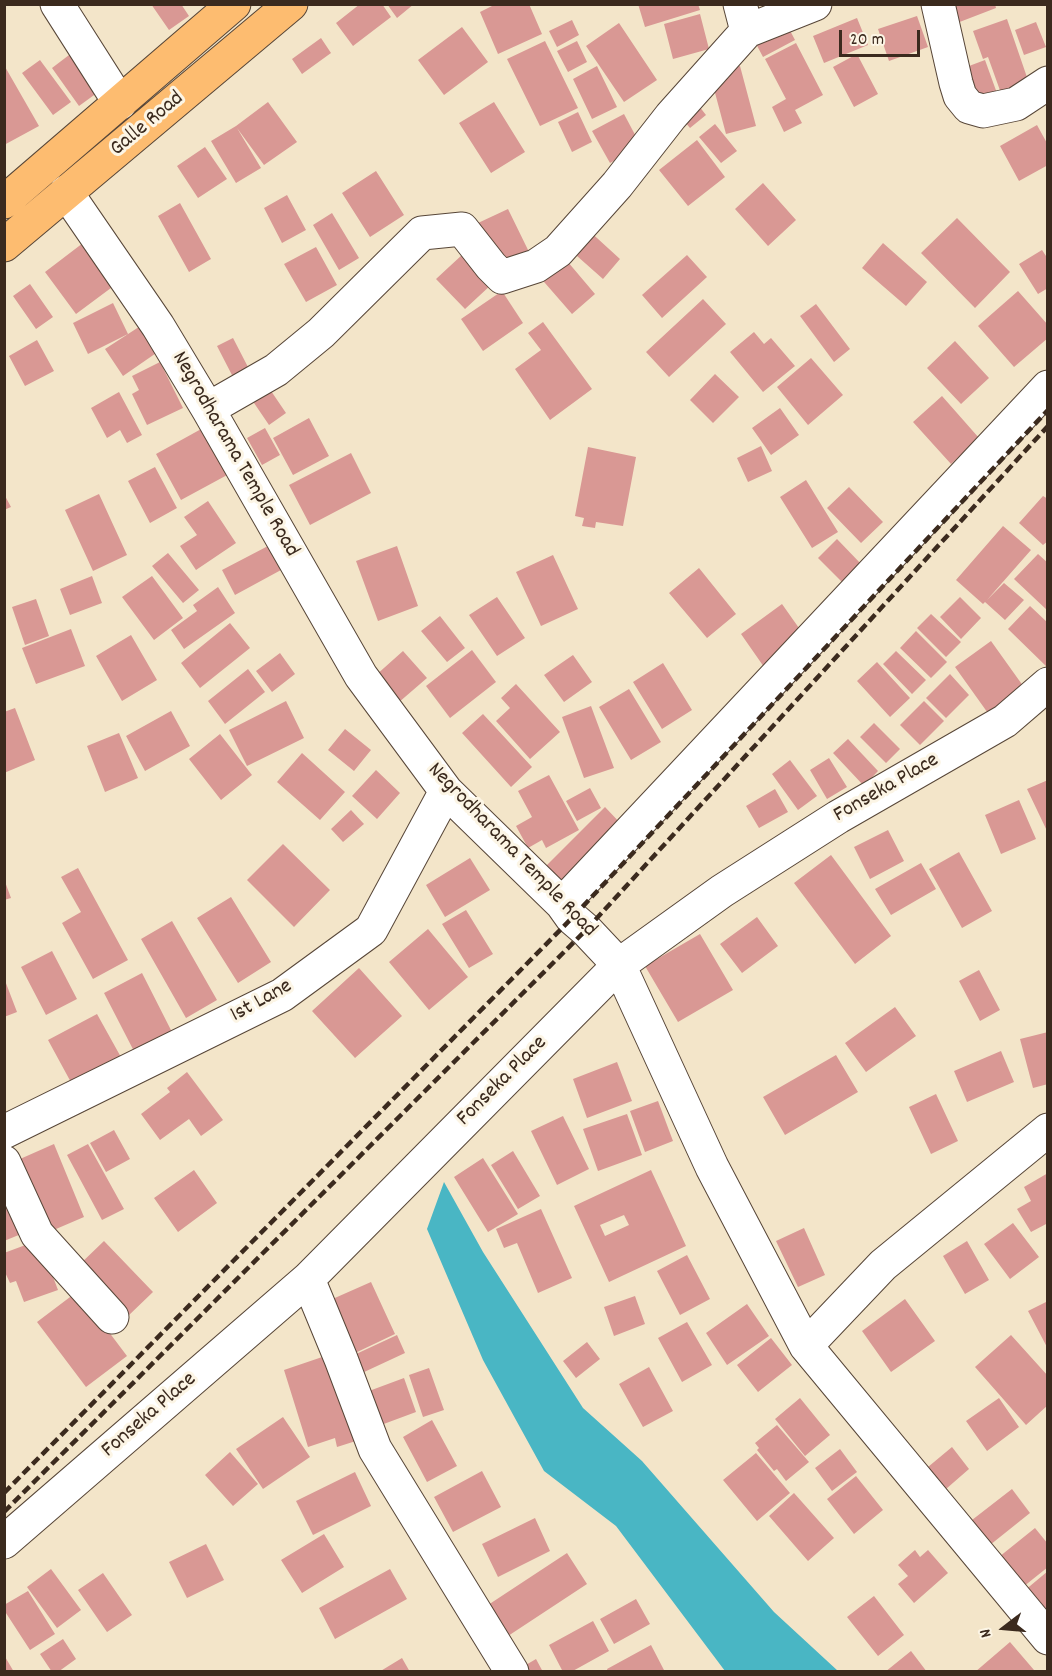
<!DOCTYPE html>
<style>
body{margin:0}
#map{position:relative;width:1052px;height:1676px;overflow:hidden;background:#f3e5c9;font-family:Dekko,sans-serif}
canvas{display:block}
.frame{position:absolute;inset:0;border:6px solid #3b2a1e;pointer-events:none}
.north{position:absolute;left:974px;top:1598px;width:60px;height:60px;-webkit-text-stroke:4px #fcf5e5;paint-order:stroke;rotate:254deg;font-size:16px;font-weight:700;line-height:24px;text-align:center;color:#3b2a1e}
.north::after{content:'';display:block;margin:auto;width:21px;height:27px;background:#3b2a1e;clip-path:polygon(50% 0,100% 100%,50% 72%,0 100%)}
.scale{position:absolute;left:839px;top:30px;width:81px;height:27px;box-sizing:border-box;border:3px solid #3b2a1e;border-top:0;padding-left:8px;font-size:18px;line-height:21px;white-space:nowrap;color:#3b2a1e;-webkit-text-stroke:4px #fcf5e5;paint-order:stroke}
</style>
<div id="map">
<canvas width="1052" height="1676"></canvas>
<div class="frame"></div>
<div class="north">N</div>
<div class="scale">20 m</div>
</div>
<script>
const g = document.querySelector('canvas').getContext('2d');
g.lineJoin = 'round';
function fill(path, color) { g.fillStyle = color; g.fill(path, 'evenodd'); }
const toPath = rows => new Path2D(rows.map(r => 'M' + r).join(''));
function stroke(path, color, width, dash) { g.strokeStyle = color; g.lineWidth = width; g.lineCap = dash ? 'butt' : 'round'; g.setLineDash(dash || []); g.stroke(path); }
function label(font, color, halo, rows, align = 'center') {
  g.font = font + ' Dekko,sans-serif'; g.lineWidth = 6; g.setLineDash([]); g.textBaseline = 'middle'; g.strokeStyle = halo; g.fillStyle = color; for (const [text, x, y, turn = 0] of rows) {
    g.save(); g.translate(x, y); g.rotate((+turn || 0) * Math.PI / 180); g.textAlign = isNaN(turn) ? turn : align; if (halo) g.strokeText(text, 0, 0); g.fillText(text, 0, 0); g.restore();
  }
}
fill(toPath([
 [444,1182,483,1252,583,1408,642,1461,774,1612,838,1671,725,1671,616,1526,544,1471,483,1360,427,1229]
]), '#49b6c4');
fill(toPath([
 [151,4,181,4,189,16,169,30],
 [360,4,382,4,391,17,353,46,336,23],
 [387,4,414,4,397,18],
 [496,4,529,4,542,34,498,54,480,12],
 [638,4,698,4,700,10,645,27],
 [951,4,995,4,996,8,957,23],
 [700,14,709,49,673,59,664,24],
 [917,16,928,47,889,61,878,29],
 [857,18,868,45,824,63,813,36],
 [1007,19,1030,86,1002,96,988,57,983,59,973,31],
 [572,20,579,35,557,47,549,31],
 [1036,22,1046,47,1024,55,1015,30],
 [619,23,657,80,624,102,586,46],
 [786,23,795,40,763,57,754,40],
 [462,27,488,62,444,95,418,60],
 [321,38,331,53,302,74,292,59],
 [545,41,578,108,540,126,507,59],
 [577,41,587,62,568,72,557,51],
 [796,43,823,95,795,110,802,123,784,132,772,107,786,99,765,59],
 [73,52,101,90,79,106,52,68],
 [857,54,878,94,854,107,833,67],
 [40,60,71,102,53,115,22,73],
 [985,60,998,96,974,104,961,69],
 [4,65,39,126,4,145],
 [597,66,617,107,592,119,573,79],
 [740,66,756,126,726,134,710,74],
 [695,101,706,115,690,128,679,115],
 [268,102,297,142,264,165,237,128,261,168,236,183,211,141,236,126],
 [494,102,525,152,491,173,459,123],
 [578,112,592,142,572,152,558,122],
 [624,114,641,146,610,163,592,131],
 [715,124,737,151,721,163,699,137],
 [1037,125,1048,145,1048,165,1019,181,1000,146],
 [697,140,725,177,688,206,659,170],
 [205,147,227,179,198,198,177,166],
 [376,171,404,215,370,237,342,193],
 [763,183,796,220,768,246,735,209],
 [287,195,306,230,282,243,264,208],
 [180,203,211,259,189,272,158,216],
 [508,209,530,254,500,269,478,223],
 [332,213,359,258,339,270,313,225],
 [957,218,1010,272,975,308,921,253],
 [586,228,620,259,603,279,568,248],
 [83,243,115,285,76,314,45,272],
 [883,243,927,282,906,306,862,268],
 [316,247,337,285,306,302,284,264],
 [1042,250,1048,259,1048,288,1038,294,1019,264],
 [463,254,492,284,465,309,436,279],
 [562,255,595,294,572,314,538,275],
 [687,255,707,277,662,318,642,295],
 [30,284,53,317,36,329,13,296],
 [502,291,523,323,483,351,461,319],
 [1018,291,1048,325,1048,338,1014,367,978,326],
 [703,299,726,324,669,377,646,352],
 [113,303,128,334,88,354,73,323],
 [816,304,850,349,834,362,800,316],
 [543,322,592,389,550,420,515,369,541,350,528,333],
 [145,323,162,349,123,376,105,349],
 [754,332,764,344,771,338,795,366,763,392,730,352],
 [233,338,249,369,233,377,217,346],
 [37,340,54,371,25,386,9,356],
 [955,341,989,378,961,404,927,368],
 [811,358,843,395,808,425,777,387],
 [160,362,183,408,147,425,132,394,139,390,132,376],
 [715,374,739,397,713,423,690,400],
 [269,388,286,413,269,425,252,400],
 [119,392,142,435,127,443,120,430,107,438,91,408],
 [942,396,979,438,951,464,913,422],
 [780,408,799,435,771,455,752,428],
 [309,418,329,456,293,475,273,438],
 [203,428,229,474,181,500,156,454],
 [265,428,280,455,262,465,247,438],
 [761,446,772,471,748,482,737,458],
 [588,447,636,457,623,526,596,522,595,528,582,526,584,518,575,516],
 [351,453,371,493,310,525,289,485],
 [155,467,177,508,150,523,128,481],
 [806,480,838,532,812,548,780,497],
 [849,487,883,522,861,543,827,508],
 [4,494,11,507,4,510],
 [99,494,127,555,93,571,65,510],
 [1043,496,1048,499,1048,541,1043,545,1019,523],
 [208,501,236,543,196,570,180,546,197,535,184,517],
 [1003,526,1031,550,987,600,1004,583,1024,600,1005,620,985,602,983,604,956,580],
 [837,539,862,565,843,583,818,558],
 [268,546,281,570,235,595,222,570],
 [397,546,418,606,378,621,356,561],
 [168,553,199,590,183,603,152,566],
 [1038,554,1048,563,1048,611,1014,579],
 [553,555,578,609,541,626,516,572],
 [699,568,736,614,707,638,669,593],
 [92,576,102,603,70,615,60,589],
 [152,576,183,618,154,640,122,597],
 [218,587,235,613,184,649,171,630,197,611,193,605],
 [497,597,525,638,497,656,469,615],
 [960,597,981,618,961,639,940,617],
 [36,599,49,636,25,645,12,607],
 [782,604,806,638,764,667,741,634],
 [1030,606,1048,623,1048,668,1008,629],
 [931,614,961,642,946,657,917,628],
 [440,616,465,648,447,662,421,631],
 [230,623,250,648,200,688,181,663],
 [71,629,85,666,36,684,22,648],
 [916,631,947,662,931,678,900,648],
 [131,635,157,680,122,701,96,656],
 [991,641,1026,690,990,716,955,667],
 [472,650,496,682,450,718,426,686],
 [403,651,427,678,398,703,375,676],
 [896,651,926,680,912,694,883,664],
 [280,653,295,674,272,692,256,671],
 [573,655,592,682,564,702,544,675],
 [877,662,910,698,890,717,857,681],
 [663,663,692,710,662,729,633,682],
 [248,669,265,692,225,724,208,701],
 [950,674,969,695,946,718,926,698],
 [516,684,560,732,530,759,496,721,510,708,501,698],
 [629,689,661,742,631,760,599,707],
 [286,701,304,738,247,766,229,730],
 [924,701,944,721,920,745,900,725],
 [591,706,614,768,584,778,562,717],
 [15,708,35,760,4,773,4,712],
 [171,711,190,746,145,771,126,736],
 [483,714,532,767,511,787,462,733],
 [874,723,900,749,886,763,860,737],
 [345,729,371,750,354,771,328,750],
 [119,733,138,778,105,792,87,746],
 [220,734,252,775,221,800,189,759],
 [848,739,878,771,864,786,833,753],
 [302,753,345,792,320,820,277,782],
 [829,758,847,787,827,799,810,770],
 [790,760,817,796,798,810,772,774],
 [376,770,400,793,377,819,352,796],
 [549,775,579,830,546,848,542,840,528,848,516,826,532,817,518,791],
 [1048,780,1048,833,1027,789],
 [590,788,601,808,577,821,566,801],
 [775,789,788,812,759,828,746,806],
 [1019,800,1036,839,1001,854,985,815],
 [605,807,623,826,564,884,546,866],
 [351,810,364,824,343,842,331,829],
 [888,830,904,861,870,879,854,847],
 [283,844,330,890,294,927,247,880],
 [959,852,992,911,962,928,929,869],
 [831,855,891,936,855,964,794,883],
 [470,858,490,890,445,917,426,885],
 [921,863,936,889,891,915,875,889],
 [78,868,128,960,93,979,62,923,81,912,61,877],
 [4,879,11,898,4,900],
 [231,897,271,962,238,983,197,918],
 [466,910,493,954,469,968,442,924],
 [757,917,778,946,742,973,720,944],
 [172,921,217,1000,186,1018,141,939],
 [428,929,468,977,429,1010,389,962],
 [700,934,733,990,678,1022,645,966],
 [52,951,77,999,46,1015,21,967],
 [359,968,402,1016,355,1058,312,1011],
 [979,970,1000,1010,980,1021,959,981],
 [142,973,175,1038,137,1057,104,993],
 [4,978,17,1012,4,1017],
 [895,1007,916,1036,866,1072,845,1043],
 [97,1014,122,1059,73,1086,48,1040],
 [1048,1032,1048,1084,1033,1088,1020,1039],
 [1001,1051,1014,1082,967,1102,954,1071],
 [836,1055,858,1092,785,1135,763,1097],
 [617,1062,632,1101,587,1118,573,1079],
 [187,1072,223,1120,201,1136,189,1119,160,1140,141,1114,170,1092,167,1088],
 [936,1094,958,1141,931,1154,909,1107],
 [658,1101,673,1141,645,1152,630,1111],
 [627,1114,642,1155,598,1171,583,1129],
 [563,1116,589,1169,557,1185,531,1131],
 [114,1130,130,1159,106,1172,90,1143],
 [54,1144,84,1217,42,1235,11,1163],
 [88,1144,124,1209,102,1220,67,1155],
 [513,1151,540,1196,518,1209,491,1165],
 [483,1158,518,1214,488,1232,454,1177],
 [4,1170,31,1230,4,1241],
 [194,1170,217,1203,178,1232,154,1198],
 [651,1170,686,1246,609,1282,574,1206],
 [624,1215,629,1225,605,1236,600,1225],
 [1048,1173,1048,1223,1031,1232,1017,1209,1031,1201,1024,1187],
 [541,1209,572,1278,538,1293,517,1243,504,1248,496,1229],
 [1013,1223,1039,1257,1010,1279,984,1244],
 [804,1228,825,1275,798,1287,776,1241],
 [39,1240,58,1290,24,1302,16,1281,10,1283,4,1270,4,1253],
 [104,1241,153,1292,127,1317,78,1266],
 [967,1241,989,1280,965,1294,943,1256],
 [687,1255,710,1299,680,1315,657,1271],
 [371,1282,395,1334,353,1354,328,1301],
 [78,1291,127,1356,86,1387,37,1322],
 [635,1296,645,1324,614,1336,604,1307],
 [905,1299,935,1341,891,1372,862,1331],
 [1048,1301,1048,1349,1028,1311],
 [747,1304,769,1336,727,1365,706,1333],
 [687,1322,712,1365,682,1382,658,1338],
 [397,1335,405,1353,362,1373,354,1355],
 [1011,1335,1048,1376,1048,1405,1026,1425,975,1367],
 [771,1338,792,1365,758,1392,737,1365],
 [587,1342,600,1359,576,1378,563,1361],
 [331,1354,359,1440,337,1447,335,1438,308,1447,284,1370],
 [649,1367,673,1411,643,1427,619,1384],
 [429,1368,444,1410,423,1417,409,1375],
 [404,1378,416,1412,381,1425,369,1391],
 [800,1398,830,1435,805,1456,775,1419],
 [999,1398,1019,1427,987,1451,966,1421],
 [283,1417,310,1457,263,1489,236,1449],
 [432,1420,457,1466,427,1482,403,1437],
 [777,1425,809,1462,786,1481,777,1469,774,1471,757,1450,759,1448,755,1443],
 [952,1447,969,1469,946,1489,928,1467],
 [840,1449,857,1472,832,1491,815,1468],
 [230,1452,258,1484,233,1506,205,1475],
 [756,1453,790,1493,757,1521,723,1480],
 [482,1471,501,1507,453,1532,434,1497],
 [355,1472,371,1506,313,1535,296,1501],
 [856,1476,883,1510,854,1534,827,1499],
 [1012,1489,1030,1513,990,1545,972,1520],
 [794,1493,834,1538,808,1561,769,1516],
 [535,1518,550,1551,498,1577,482,1544],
 [1035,1528,1048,1544,1048,1567,1018,1591,994,1561],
 [324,1534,344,1567,302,1593,281,1560],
 [206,1544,224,1580,187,1598,169,1562],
 [915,1550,920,1557,928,1550,948,1573,914,1603,898,1584,908,1576,898,1565],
 [567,1553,587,1584,508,1636,488,1605],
 [51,1569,81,1610,57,1628,27,1587],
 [390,1569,407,1599,335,1639,319,1608],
 [1048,1571,1048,1610,1043,1614,1024,1591],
 [103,1573,132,1615,107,1632,78,1590],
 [28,1591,55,1634,30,1650,4,1610,4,1605],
 [874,1596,904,1635,878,1656,847,1617],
 [636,1599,650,1624,614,1644,600,1619],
 [593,1621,609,1651,571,1672,563,1672,549,1645],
 [63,1639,76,1659,58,1672,52,1672,40,1654],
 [1010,1642,1034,1670,975,1672],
 [651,1645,665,1672,608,1672,607,1669],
 [911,1651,927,1672,885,1672],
 [4,1655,14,1672,4,1672],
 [402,1658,410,1672,379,1672],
 [536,1659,543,1672,520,1672,519,1669]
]), '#d99894');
const minor = toPath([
 [57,4,120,103],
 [740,4,747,31],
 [938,4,956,83,960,96,969,107,983,111,1016,104,1048,83],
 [66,192,158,326,208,409,361,676,446,791,562,904,572,918,586,930,619,965,712,1167,806,1346,1048,1638],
 [208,409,276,370,321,333,422,233,462,229,491,266,502,277,536,266,558,251,617,185,671,116,747,31,815,4],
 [562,904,1048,387],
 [4,1132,282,995,371,930,446,791],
 [4,1162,37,1234,112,1317],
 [308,1279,341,1359,375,1449,512,1672],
 [806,1346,883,1265,1048,1130],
 [4,1542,308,1279,619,965,722,891,838,817,1005,721,1048,684]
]);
const highway = toPath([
 [4,202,234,4],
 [4,245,291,4]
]);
stroke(minor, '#574638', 35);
stroke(highway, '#574638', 35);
stroke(minor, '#fff', 33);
stroke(highway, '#fdbc70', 33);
stroke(toPath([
 [4,1493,572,918,1048,410],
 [4,1512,586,930,1048,426]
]), '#3b2a1e', 4.5, [9, 4.5]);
label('22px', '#3b2a1e', '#fcf5e5', [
 ["Galle Road",148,125,-40],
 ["Negrodharama Temple Road",234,455,60],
 ["Fonseka Place",887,789,-30],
 ["Negrodharama Temple Road",511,851,46],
 ["1st Lane",262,1002,-29],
 ["Fonseka Place",503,1082,-45],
 ["Fonseka Place",150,1416,-41]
]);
</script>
